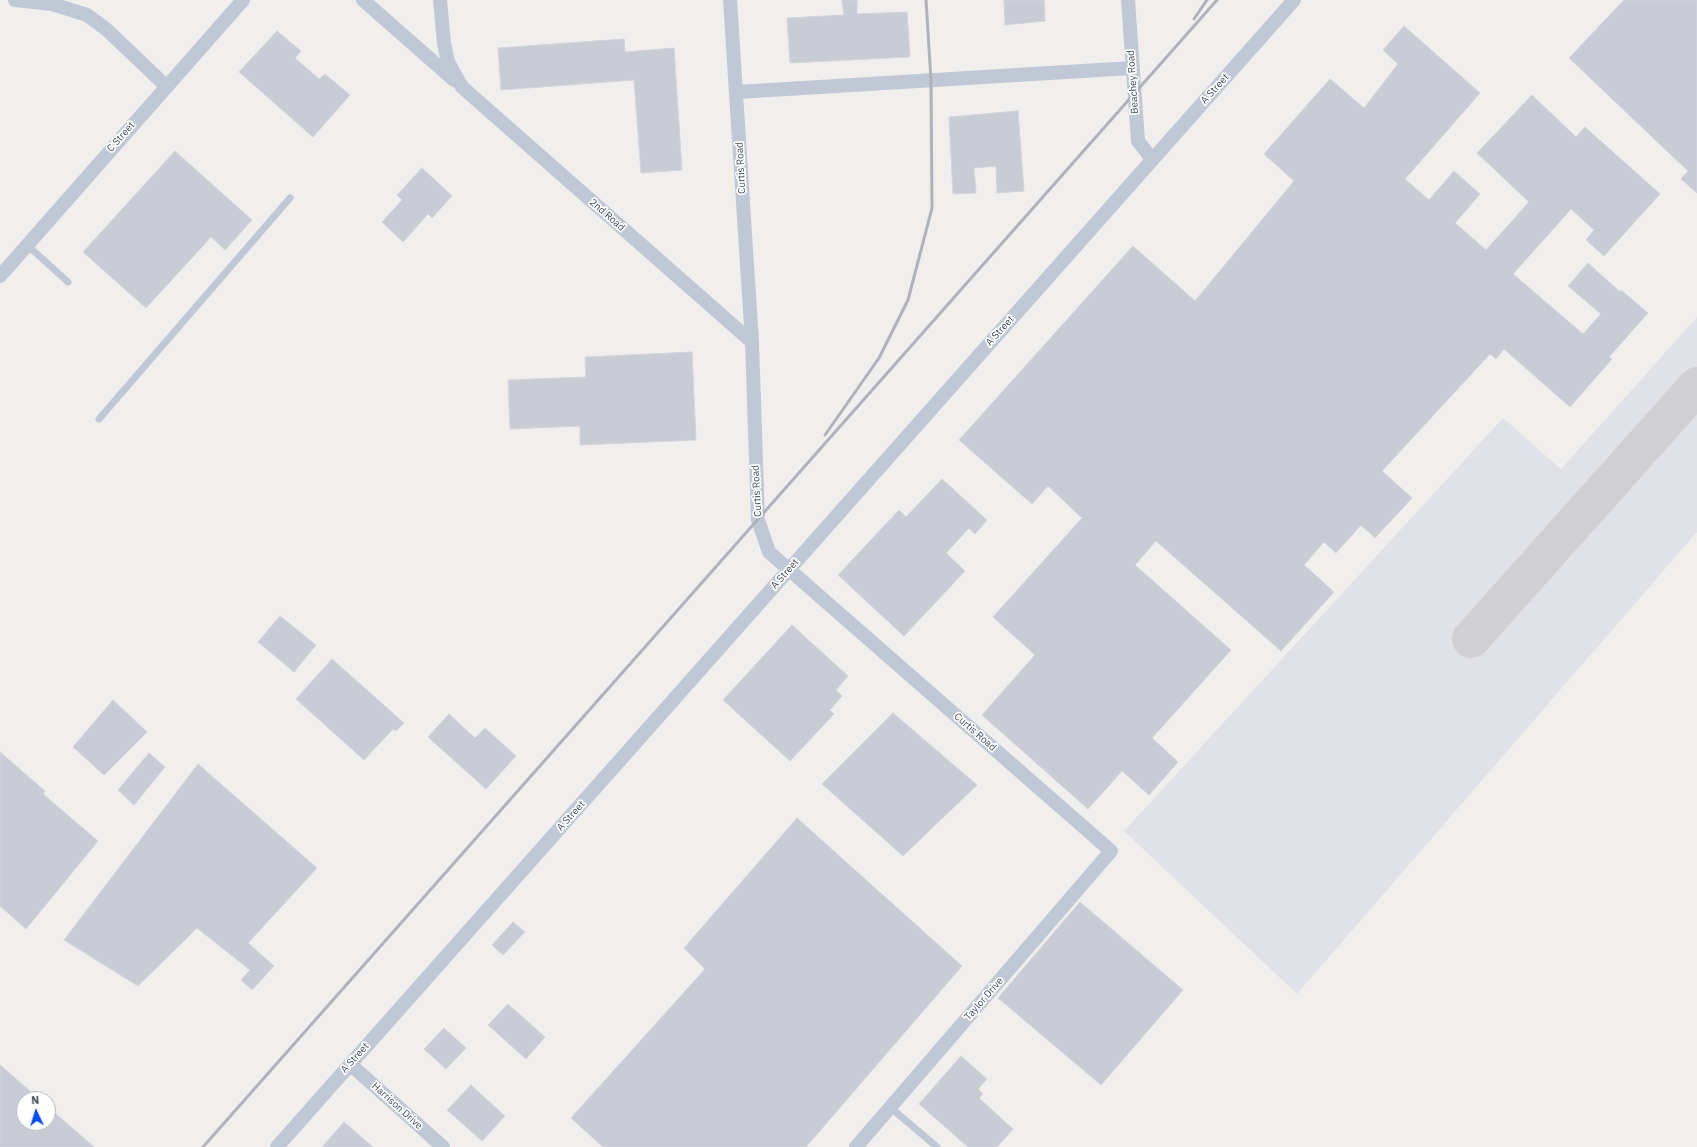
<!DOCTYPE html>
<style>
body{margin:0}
#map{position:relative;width:1697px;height:1147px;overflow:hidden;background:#f1efee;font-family:"IBM Plex Sans",sans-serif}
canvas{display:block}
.north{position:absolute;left:16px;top:1091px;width:40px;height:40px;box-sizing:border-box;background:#fff;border:1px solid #b4b8bf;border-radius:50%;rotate:356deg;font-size:11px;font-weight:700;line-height:16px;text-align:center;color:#444e5e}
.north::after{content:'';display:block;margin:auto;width:14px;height:18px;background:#034bf7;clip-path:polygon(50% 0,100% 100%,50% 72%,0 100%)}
</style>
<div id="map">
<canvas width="1697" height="1147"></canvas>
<div class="north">N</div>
</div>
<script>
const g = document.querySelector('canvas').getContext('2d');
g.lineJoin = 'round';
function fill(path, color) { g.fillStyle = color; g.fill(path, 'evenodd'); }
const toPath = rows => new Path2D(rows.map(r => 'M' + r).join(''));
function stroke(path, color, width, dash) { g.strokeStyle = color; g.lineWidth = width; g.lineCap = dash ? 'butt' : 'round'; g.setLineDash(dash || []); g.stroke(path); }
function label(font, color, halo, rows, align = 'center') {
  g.font = font + ' "IBM Plex Sans",sans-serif'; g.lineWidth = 3.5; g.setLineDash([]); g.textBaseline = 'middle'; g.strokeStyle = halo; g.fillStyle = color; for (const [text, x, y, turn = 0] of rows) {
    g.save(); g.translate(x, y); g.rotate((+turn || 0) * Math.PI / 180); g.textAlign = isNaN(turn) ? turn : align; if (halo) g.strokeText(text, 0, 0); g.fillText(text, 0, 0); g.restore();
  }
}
fill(toPath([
 [1697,317,1697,532,1297,994,1124,831,1503,418,1561,469]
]), '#e0e2e7');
stroke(toPath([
 [1471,639,1697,386]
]), '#d0d0d4', 38);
const building = toPath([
 [842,0,857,0,857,14,907,12,910,57,790,63,787,18,844,15,842,0],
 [1004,0,1044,0,1045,21,1005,25,1004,0],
 [1624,0,1697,0,1697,193,1681,179,1688,171,1569,58,1624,0],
 [1404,26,1480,93,1405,179,1429,200,1454,171,1480,194,1455,223,1486,250,1529,202,1477,153,1532,95,1576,137,1585,127,1660,194,1604,256,1586,240,1594,230,1571,209,1513,274,1583,334,1601,314,1568,286,1588,263,1620,292,1621,290,1648,313,1609,357,1612,359,1570,407,1504,349,1496,359,1490,354,1382,471,1412,498,1375,538,1361,525,1336,553,1324,542,1304,565,1334,592,1281,651,1156,541,1135,565,1231,650,1152,738,1178,762,1149,795,1122,771,1088,809,982,715,1035,655,993,617,1082,518,1048,486,1032,504,959,440,1133,246,1195,301,1294,181,1264,154,1330,79,1364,108,1398,64,1383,50,1404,26],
 [277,31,301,51,295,58,319,79,325,74,350,95,313,137,239,72,277,31],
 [624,39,625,52,674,48,682,170,641,173,634,80,501,90,498,48,624,39],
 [1018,111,1024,191,997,193,996,166,974,168,976,193,953,194,949,117,1018,111],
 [175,151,252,220,225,250,211,237,146,308,83,252,175,151],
 [422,168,452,196,432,218,428,214,403,242,382,222,402,200,397,195,422,168],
 [692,352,696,440,580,445,580,426,510,429,508,380,586,377,585,357,692,352],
 [942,479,987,520,975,534,969,528,946,553,965,571,904,636,838,575,899,510,906,517,942,479],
 [280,616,316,645,294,672,258,642,280,616],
 [792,625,848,676,836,690,842,696,830,710,834,714,790,761,723,700,792,625],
 [332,659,404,723,396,731,393,729,364,760,296,699,332,659],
 [113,700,147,732,104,775,73,747,113,700],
 [893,713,977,785,903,856,822,784,893,713],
 [449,714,475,738,485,728,516,756,486,789,428,737,449,714],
 [0,752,45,791,43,794,98,841,26,929,0,906,0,752],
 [149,753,165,767,134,805,118,790,149,753],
 [198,764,317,868,248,943,274,966,252,990,241,980,250,970,197,928,138,986,64,940,198,764],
 [797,818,962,966,806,1147,603,1147,571,1118,705,969,684,948,797,818],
 [1080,902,1183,990,1101,1085,998,998,1080,902],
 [513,922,525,932,503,955,492,945,513,922],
 [508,1004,545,1037,526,1059,488,1025,508,1004],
 [444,1028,466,1048,446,1069,424,1049,444,1028],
 [961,1056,987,1079,978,1089,983,1094,979,1098,1013,1129,997,1147,968,1147,919,1104,961,1056],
 [0,1065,39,1099,24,1099,24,1123,48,1123,48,1107,94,1147,0,1147,0,1065],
 [471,1085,505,1116,482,1141,447,1110,471,1085],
 [344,1122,373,1147,322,1147,344,1122]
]);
fill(building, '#caccd5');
stroke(building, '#d2d3db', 1);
stroke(toPath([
 [27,245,68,282],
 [99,419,290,198],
 [891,1108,937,1147]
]), '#c0c8d5', 7);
stroke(toPath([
 [15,0,52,4,87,15,106,29,166,86],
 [363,0,454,80],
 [440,0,444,43,448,62,462,87,752,342],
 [730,0,752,342,758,520,769,552,1111,851,856,1147],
 [1128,0,1138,141,1152,159],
 [737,92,1132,68],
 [0,276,243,0],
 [350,1064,443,1147],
 [277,1147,1294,0]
]), '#c0c8d5', 14);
stroke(toPath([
 [1194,19,1207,0],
 [825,435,879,358,908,300,932,208,931,80,926,0],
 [203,1147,1217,0]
]), '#b0b2ba', 3);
label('10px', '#444e5e', '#fff', [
 ["Beachey Road",1133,82,-94],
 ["A Street",1215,89,-48],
 ["C Street",121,137,-49],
 ["Curtis Road",741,168,-93],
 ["2nd Road",607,215,41],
 ["A Street",1000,331,-48],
 ["Curtis Road",757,491,-93],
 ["A Street",785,574,-49],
 ["Curtis Road",975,732,41],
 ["A Street",571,816,-48],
 ["Taylor Drive",984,999,-49],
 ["A Street",355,1058,-48],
 ["Harrison Drive",397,1106,42]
]);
</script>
